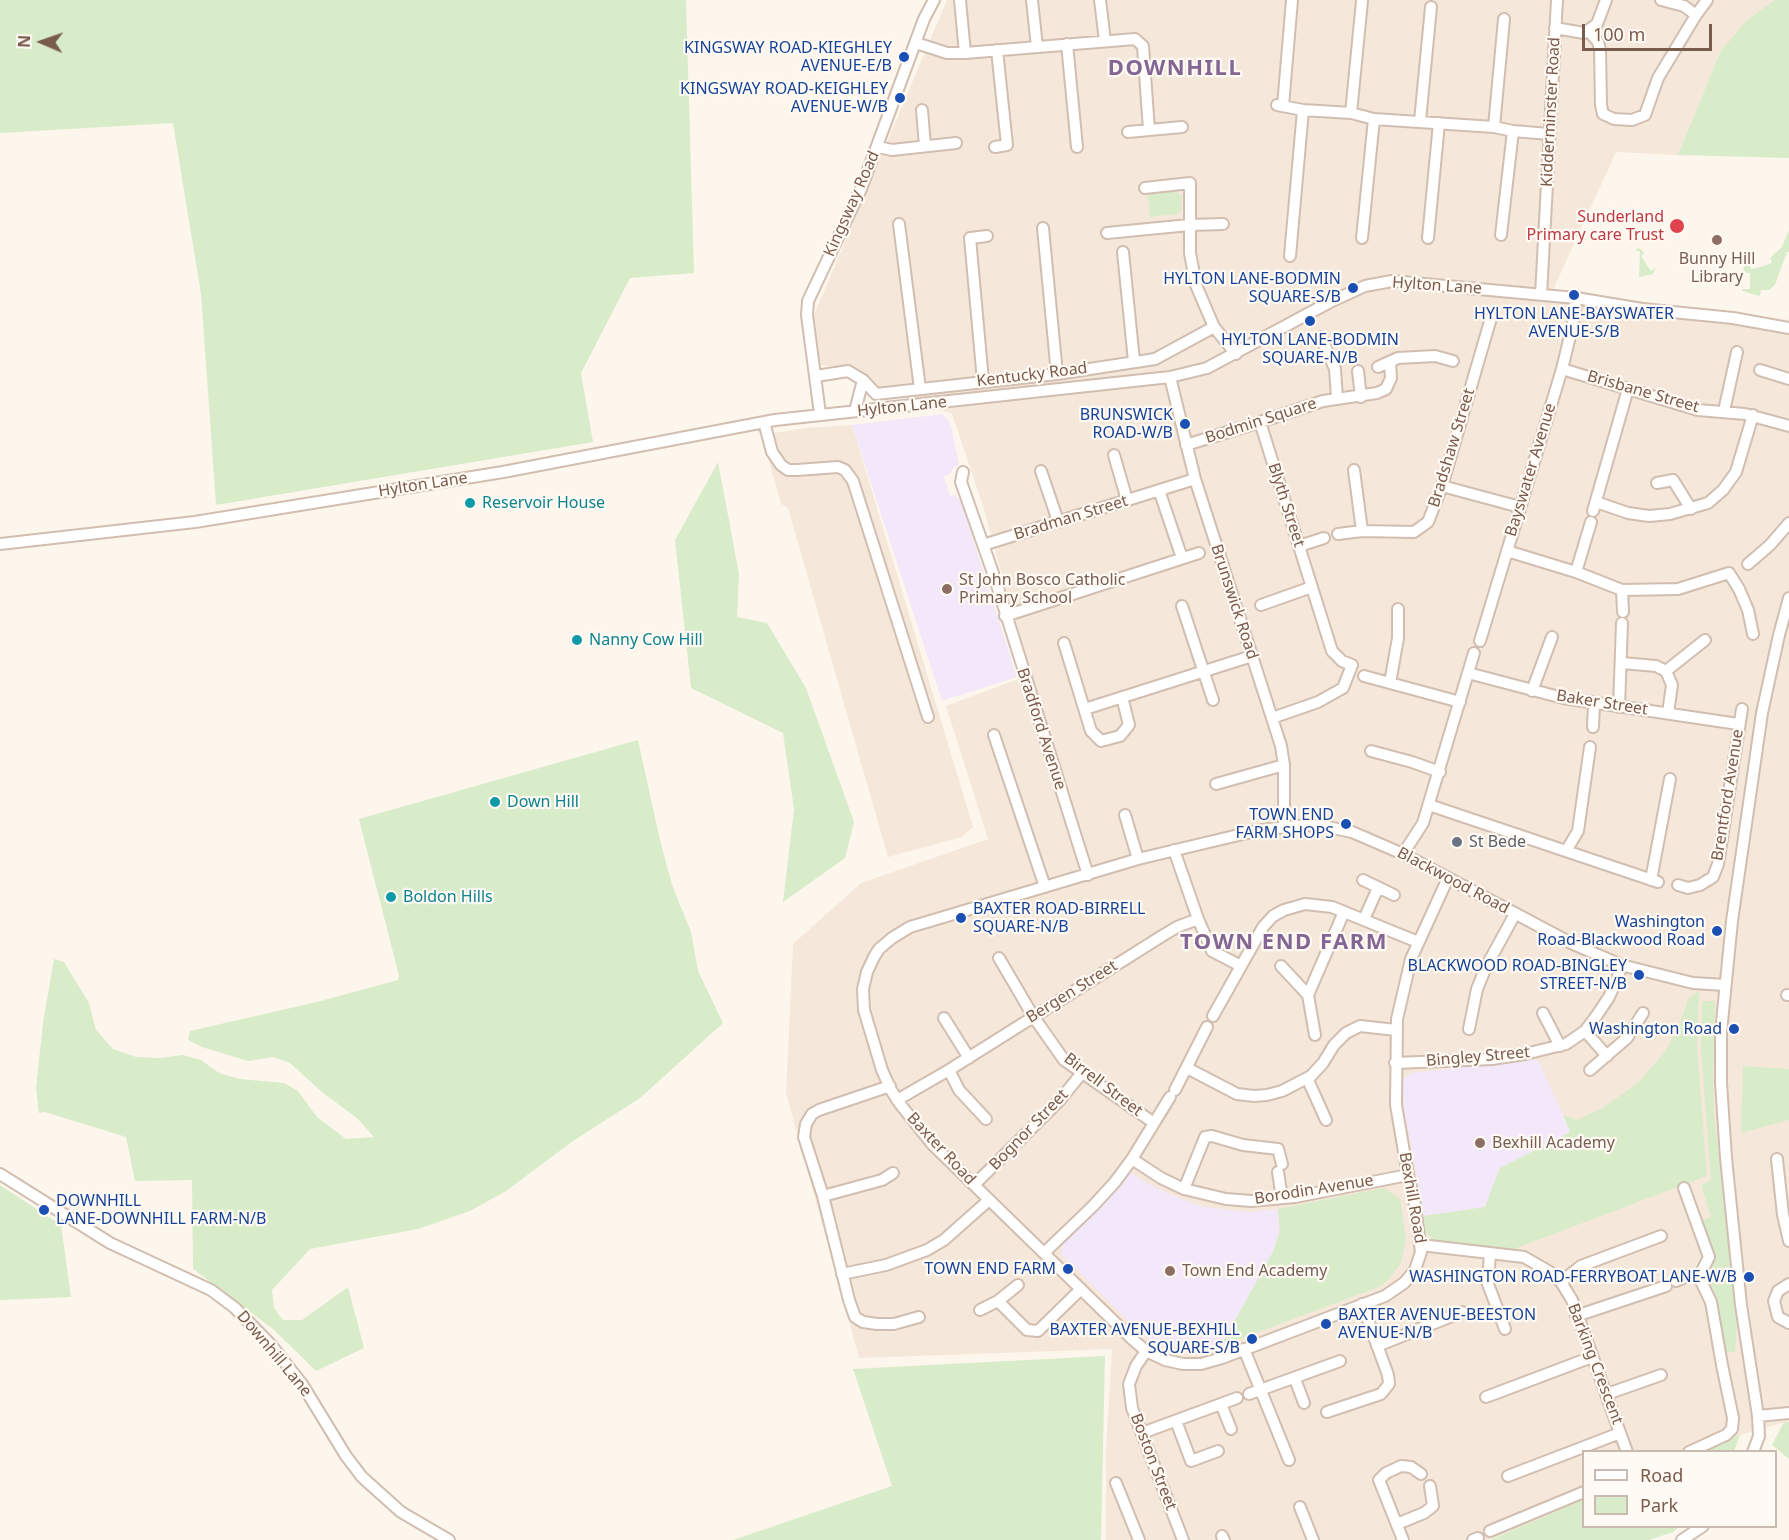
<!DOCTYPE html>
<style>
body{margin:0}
#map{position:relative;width:1789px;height:1540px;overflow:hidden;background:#fdf6ec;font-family:"Noto Sans",sans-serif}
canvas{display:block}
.legend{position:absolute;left:1582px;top:1450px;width:195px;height:78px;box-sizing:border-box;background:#fffaf3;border:2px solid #cabbb1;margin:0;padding:8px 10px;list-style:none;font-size:18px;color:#7a5c4d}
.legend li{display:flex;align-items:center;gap:12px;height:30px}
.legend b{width:30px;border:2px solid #cabbb1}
.north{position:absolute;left:12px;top:12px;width:60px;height:60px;-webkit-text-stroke:4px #fffaf3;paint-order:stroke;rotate:272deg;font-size:16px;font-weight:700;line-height:24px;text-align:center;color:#7a5c4d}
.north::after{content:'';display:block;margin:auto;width:21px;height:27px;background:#7a5c4d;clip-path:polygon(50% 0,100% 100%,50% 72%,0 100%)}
.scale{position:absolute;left:1582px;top:24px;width:130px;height:27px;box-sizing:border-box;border:3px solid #7a5c4d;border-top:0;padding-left:8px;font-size:18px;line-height:21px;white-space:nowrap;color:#7a5c4d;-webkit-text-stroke:4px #fffaf3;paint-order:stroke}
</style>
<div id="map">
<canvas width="1789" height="1540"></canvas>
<ul class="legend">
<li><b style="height:8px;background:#fff"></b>Road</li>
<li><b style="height:16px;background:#d8ecc9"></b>Park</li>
</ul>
<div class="north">N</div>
<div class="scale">100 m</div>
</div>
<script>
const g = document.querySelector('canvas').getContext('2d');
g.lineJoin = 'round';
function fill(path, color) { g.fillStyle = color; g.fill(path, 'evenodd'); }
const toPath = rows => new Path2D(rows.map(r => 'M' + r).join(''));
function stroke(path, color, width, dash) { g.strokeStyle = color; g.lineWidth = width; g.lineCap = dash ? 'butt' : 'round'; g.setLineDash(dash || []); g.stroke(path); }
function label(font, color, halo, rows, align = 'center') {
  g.font = font + ' "Noto Sans",sans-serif'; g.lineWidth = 4.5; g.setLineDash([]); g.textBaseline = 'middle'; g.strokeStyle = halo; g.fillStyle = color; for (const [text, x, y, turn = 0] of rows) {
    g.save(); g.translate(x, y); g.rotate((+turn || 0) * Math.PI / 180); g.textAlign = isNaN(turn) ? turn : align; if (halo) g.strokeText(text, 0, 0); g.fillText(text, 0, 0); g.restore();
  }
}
fill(toPath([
 [947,0,1776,0,1720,52,1678,155,1616,152,1553,290,1789,320,1789,1421,1740,1435,1700,1451,1584,1452,1583,1500,1490,1540,1106,1540,1106,1449,1112,1349,859,1358,786,1093,793,944,861,883,988,839,946,706,1029,675,983,506,952,414,879,387,858,370,821,365,814,315],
 [852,425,973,827,962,837,888,857,788,508,781,504,762,435,805,428]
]), '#f5e8da');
fill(toPath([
 [943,414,951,425,959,465,953,468,950,474,944,477,950,496,955,495,961,501,1017,677,942,701,852,425],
 [1535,1059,1540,1064,1571,1132,1500,1168,1485,1207,1424,1216,1404,1109,1403,1080,1411,1073],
 [1129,1172,1158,1189,1202,1207,1250,1212,1278,1209,1279,1230,1274,1250,1221,1346,1213,1349,1189,1350,1164,1346,1151,1340,1140,1333,1061,1254,1063,1244,1110,1195]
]), '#f3e8fa');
fill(toPath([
 [0,0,686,0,694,273,630,278,581,373,593,442,216,505,201,294,173,123,0,133],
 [1775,0,1789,0,1789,158,1678,155,1720,52,1747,20],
 [1175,191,1182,196,1181,211,1176,214,1150,217,1148,195],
 [1789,230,1789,252,1787,252,1775,285,1769,290,1761,290,1760,296,1742,291,1743,289,1750,289,1750,273,1743,272,1744,266,1751,263,1751,269,1757,268,1772,263,1770,258,1782,247],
 [1638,248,1642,250,1644,254,1641,256,1651,271,1656,267,1653,274,1639,277,1640,251,1636,251],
 [718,462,739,574,737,617,767,623,806,688,854,822,845,858,783,902,794,809,783,733,691,688,675,540],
 [638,740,660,840,672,885,691,932,698,971,723,1023,640,1098,573,1141,506,1191,470,1211,418,1229,310,1249,272,1290,274,1308,283,1320,302,1320,348,1287,364,1348,316,1371,273,1329,193,1269,192,1180,135,1181,126,1137,45,1112,39,1113,36,1088,43,1023,54,959,64,962,89,1003,96,1030,113,1049,136,1057,159,1058,183,1055,201,1060,219,1073,240,1079,284,1083,298,1091,317,1117,346,1139,374,1137,357,1118,323,1093,290,1063,273,1057,248,1061,202,1047,188,1040,190,1031,317,1002,398,980,399,976,359,819],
 [1699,991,1697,1047,1707,1176,1511,1250,1435,1242,1425,1232,1424,1216,1485,1207,1500,1168,1570,1132,1563,1115,1577,1120,1601,1109,1639,1082,1664,1053,1680,1024,1688,999],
 [1702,1001,1715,1001,1713,1074,1714,1113,1737,1325,1735,1352,1724,1352,1712,1293,1706,1277,1700,1221,1711,1217,1701,1185,1711,1180,1701,1048],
 [1743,1066,1789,1069,1789,1120,1741,1133],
 [0,1185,61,1225,71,1297,0,1300],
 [1384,1188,1400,1199,1406,1239,1401,1263,1389,1279,1381,1286,1368,1291,1221,1346,1274,1250,1280,1230,1278,1209],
 [1105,1356,1101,1540,733,1540,892,1486,853,1369],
 [1784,1422,1789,1422,1789,1459,1772,1445],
 [1740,1435,1734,1451,1700,1451],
 [1583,1500,1584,1526,1679,1527,1673,1532,1649,1540,1490,1540]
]), '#d8ecc9');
const minor = toPath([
 [960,0,965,53],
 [1032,0,1037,47],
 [1100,0,1105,41],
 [1661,0,1684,6,1696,15,1707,0],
 [1555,28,1584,33,1597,24,1606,0],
 [1588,30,1598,42,1600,50,1601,105,1603,114,1614,119,1632,120,1645,115,1658,78,1696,15],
 [916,43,947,53,965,53,1135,39,1143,46,1149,130],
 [1067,44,1077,147],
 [1277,105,1303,110,1351,113,1374,119,1494,127,1513,131,1549,134],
 [1283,106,1292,0],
 [922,110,925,146],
 [1351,113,1362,1],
 [1420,121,1431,7],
 [1494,127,1504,19],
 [1128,132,1182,127],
 [878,147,892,150,956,143],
 [995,147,1007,145,997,50],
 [1145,188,1190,183,1190,253,1196,285,1214,327,1236,354],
 [899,224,920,389],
 [1043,228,1057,374],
 [1107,233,1189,225,1223,224],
 [1501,235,1513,131],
 [1362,238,1374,119],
 [1428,238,1439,123],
 [1123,252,1134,361],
 [1290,256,1303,110],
 [1541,295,1557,0],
 [1321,337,1335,369,1337,398],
 [1378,367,1398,358,1435,356,1453,361],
 [1562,369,1698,410,1745,414,1789,426],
 [1760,370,1789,379],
 [1358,371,1361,397],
 [816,376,848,371,863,380,876,394,1057,374,1155,359,1214,327],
 [1170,377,1195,479,1281,746,1284,765,1284,828],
 [983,381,970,238,987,236],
 [855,411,863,380],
 [1724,411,1737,352],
 [820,414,807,315,808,301,861,189,924,19,934,0],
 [764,422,772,452,781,465,788,470,797,470,838,467,845,470,853,481,928,717],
 [1260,422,1332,651,1342,661,1352,665,1343,688,1318,702,1272,718],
 [1186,445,1260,422,1323,401,1377,393,1386,389,1391,378,1390,363],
 [1114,455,1127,500],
 [1354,470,1362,531],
 [1041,471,1058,521],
 [963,472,961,482,993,573],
 [1657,483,1673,480,1691,509],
 [1442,486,1520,507],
 [1159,490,1182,558],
 [1596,502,1628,513,1649,516,1670,514,1708,503,1723,490,1736,472,1753,415],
 [1593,511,1628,389],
 [1338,534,1362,531,1414,532,1428,522,1442,486,1491,318],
 [0,544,195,522,503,472,775,420,1170,377,1207,368,1330,302,1365,286,1392,281,1576,298,1642,309,1733,318,1789,328],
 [983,545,1195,479],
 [1299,546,1324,538],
 [1507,551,1576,572,1622,590,1678,589,1729,573,1739,589,1748,610,1753,634],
 [1748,564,1770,545,1789,523],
 [1576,572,1591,522],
 [996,582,1088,875],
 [1622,590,1623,612],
 [1261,605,1312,587],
 [1182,606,1213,700],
 [1005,616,1199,553],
 [1480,641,1562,369,1573,324,1576,298],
 [1064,643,1091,731,1101,741,1120,736,1129,725,1122,697],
 [1622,663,1656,666,1666,671,1672,685,1668,713],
 [1666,671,1705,640],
 [1468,673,1563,698,1738,724],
 [1364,676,1460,702],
 [1390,683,1398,638,1398,609],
 [1532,691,1552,637],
 [1619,707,1622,623],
 [1085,709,1252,656],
 [1593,727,1594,704],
 [994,735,1045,887],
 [1371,751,1412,762,1440,772],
 [1216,784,1284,765],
 [1429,805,1658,882],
 [1125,815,1138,859],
 [1174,850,1198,919,1212,951,1241,966],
 [1566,851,1578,831,1590,747],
 [1403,854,1423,823,1474,653],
 [1448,878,1411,959,1397,1019,1396,1105,1408,1175,1414,1199,1421,1252,1415,1270,1404,1283,1385,1296,1222,1358,1201,1364,1183,1364,1165,1360,1146,1351,1132,1339,932,1144,900,1104,891,1090,882,1070,864,1010,863,989,867,972,874,957,879,949,892,938,910,927,1138,859,1247,833,1268,829,1308,825,1323,826,1352,832,1366,838,1403,854,1571,943,1621,965,1693,983,1725,985],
 [1363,880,1394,895],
 [1651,880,1670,779],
 [1678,885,1688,888,1700,885,1713,877,1718,864,1742,709],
 [1364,919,1378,888],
 [999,958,1033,1016,1064,1060,1154,1123],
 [1281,966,1308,995],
 [1787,995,1789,995],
 [1543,1013,1560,1046],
 [1213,1016,1263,927,1273,916,1284,910,1305,904,1332,907,1418,942],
 [944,1018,969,1058],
 [1469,1029,1477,989,1486,967,1515,914],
 [1585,1031,1607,1056],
 [1315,1035,1308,995,1344,912],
 [1395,1063,1492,1059,1525,1054,1566,1044,1585,1031,1597,1015,1609,997,1618,977,1621,965],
 [1187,1068,1237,1094,1254,1096,1267,1095,1282,1091,1311,1076,1323,1063,1334,1045,1346,1033,1360,1026,1396,1030],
 [949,1070,959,1090,986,1119],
 [1590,1070,1627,1038,1643,1013],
 [1307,1078,1326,1120],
 [890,1086,819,1110,812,1114,806,1124,804,1137,823,1196,849,1300,855,1317,863,1322,877,1324,894,1324,919,1317],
 [1175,1090,1207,1027],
 [897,1100,949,1070,1162,936,1177,927,1198,919],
 [1132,1159,1161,1178,1184,1189,1226,1199,1251,1201,1295,1197,1408,1175],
 [1777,1159,1783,1215,1789,1241],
 [1278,1172,1282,1198],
 [0,1174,110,1243,211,1290,235,1308,272,1346,302,1384,346,1456,362,1477,401,1512,449,1540],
 [974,1185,1059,1101,1082,1073],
 [1684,1188,1709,1257,1699,1277],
 [1184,1189,1205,1137,1212,1136,1243,1145,1278,1149,1282,1164],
 [823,1196,882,1180,893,1173],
 [1421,1245,1524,1257,1550,1272,1561,1282,1572,1300,1627,1452],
 [1044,1253,1093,1206,1115,1182,1132,1159,1170,1097],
 [1490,1253,1488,1284,1505,1329],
 [842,1274,886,1265,927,1250,944,1240,989,1200],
 [1676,1281,1690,1275,1699,1277],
 [1561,1282,1581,1266,1661,1236],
 [1789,1284,1778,1291,1774,1301,1778,1317,1789,1323],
 [998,1301,1027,1330,1038,1331,1081,1289],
 [980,1310,998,1301,1018,1285],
 [1576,1316,1666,1286],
 [1377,1346,1462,1312],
 [1244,1349,1289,1460],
 [1146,1351,1136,1366,1129,1384,1132,1408,1183,1540],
 [1295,1379,1304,1403],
 [1249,1394,1340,1361],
 [1607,1394,1661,1375],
 [1486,1397,1592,1357],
 [1221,1404,1231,1429],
 [1327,1412,1381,1394,1389,1384,1388,1375,1362,1304],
 [1758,1416,1789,1413],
 [1176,1421,1191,1461,1218,1451],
 [1142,1433,1237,1398],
 [1689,1452,1726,1435,1732,1429,1733,1418,1722,1365,1711,1302,1699,1277],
 [1753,1452,1759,1436,1758,1416,1741,1305,1726,1158,1721,1083,1721,1032,1732,921,1762,713,1779,635,1789,598],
 [1508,1476,1620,1433],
 [1116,1483,1139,1540],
 [1300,1507,1313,1540],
 [1397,1524,1424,1513,1433,1506,1430,1486],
 [1490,1531,1584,1492],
 [1222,1536,1224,1540],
 [1403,1540,1379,1480,1386,1473,1401,1466,1411,1467,1421,1474],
 [1473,1540,1478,1538],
 [1682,1540,1703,1526]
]);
stroke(minor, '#d1beb0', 14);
stroke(minor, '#fff', 10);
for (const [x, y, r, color] of [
 [904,57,6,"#1a4fb4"],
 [900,98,6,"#1a4fb4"],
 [1677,226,8,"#e0444e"],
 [1717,240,6,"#8d6e63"],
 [1353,288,6,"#1a4fb4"],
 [1574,295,6,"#1a4fb4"],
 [1310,321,6,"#1a4fb4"],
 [1185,424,6,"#1a4fb4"],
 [470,503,6,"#0f9aa8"],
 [947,589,6,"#8d6e63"],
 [577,640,6,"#0f9aa8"],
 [495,802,6,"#0f9aa8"],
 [1346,824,6,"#1a4fb4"],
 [1457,842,6,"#6b7280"],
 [391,897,6,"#0f9aa8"],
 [961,918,6,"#1a4fb4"],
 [1717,931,6,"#1a4fb4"],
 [1639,975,6,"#1a4fb4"],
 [1734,1029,6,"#1a4fb4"],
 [1480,1143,6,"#8d6e63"],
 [44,1210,6,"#1a4fb4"],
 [1068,1269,6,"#1a4fb4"],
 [1170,1271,6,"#8d6e63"],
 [1749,1277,6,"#1a4fb4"],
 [1326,1324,6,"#1a4fb4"],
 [1252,1339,6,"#1a4fb4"]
]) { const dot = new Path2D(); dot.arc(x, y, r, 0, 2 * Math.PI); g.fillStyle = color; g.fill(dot); stroke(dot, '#fffaf3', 2); }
label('16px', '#164399', '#fffaf3', [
 ["KINGSWAY ROAD-KIEGHLEY",892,48],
 ["AVENUE-E/B",892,66],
 ["KINGSWAY ROAD-KEIGHLEY",888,89],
 ["AVENUE-W/B",888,107],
 ["HYLTON LANE-BODMIN",1341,279],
 ["SQUARE-S/B",1341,297],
 ["HYLTON LANE-BAYSWATER",1574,314,"center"],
 ["AVENUE-S/B",1574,332,"center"],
 ["HYLTON LANE-BODMIN",1310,340,"center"],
 ["SQUARE-N/B",1310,358,"center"],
 ["BRUNSWICK",1173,415],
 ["ROAD-W/B",1173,433],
 ["TOWN END",1334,815],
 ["FARM SHOPS",1334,833],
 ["BAXTER ROAD-BIRRELL",973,909,"left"],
 ["SQUARE-N/B",973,927,"left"],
 ["Washington",1705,922],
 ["Road-Blackwood Road",1705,940],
 ["BLACKWOOD ROAD-BINGLEY",1627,966],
 ["STREET-N/B",1627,984],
 ["Washington Road",1722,1029],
 ["DOWNHILL",56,1201,"left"],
 ["LANE-DOWNHILL FARM-N/B",56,1219,"left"],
 ["TOWN END FARM",1056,1269],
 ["WASHINGTON ROAD-FERRYBOAT LANE-W/B",1737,1277],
 ["BAXTER AVENUE-BEESTON",1338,1315,"left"],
 ["AVENUE-N/B",1338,1333,"left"],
 ["BAXTER AVENUE-BEXHILL",1240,1330],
 ["SQUARE-S/B",1240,1348]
], 'right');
label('16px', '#7a5c4d', '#fffaf3', [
 ["Kidderminster Road",1551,112,-87],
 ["Kingsway Road",852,204,-66],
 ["Hylton Lane",1437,286,4],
 ["Kentucky Road",1032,375,-7],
 ["Brisbane Street",1643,392,16],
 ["Hylton Lane",902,407,-6],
 ["Bodmin Square",1261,421,-18],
 ["Bradshaw Street",1452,448,-73],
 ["Bayswater Avenue",1531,470,-73],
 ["Hylton Lane",423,485,-9],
 ["Blyth Street",1286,505,72],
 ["Bradman Street",1071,518,-17],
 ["Brunswick Road",1234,602,72],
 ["Baker Street",1602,703,9],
 ["Bradford Avenue",1041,729,72],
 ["Brentford Avenue",1728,795,-81],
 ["Blackwood Road",1453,881,28],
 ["Bergen Street",1072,992,-32],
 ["Bingley Street",1478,1057,-5],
 ["Birrell Street",1103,1085,37],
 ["Bognor Street",1029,1130,-46],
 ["Baxter Road",941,1149,47],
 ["Borodin Avenue",1314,1190,-9],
 ["Bexhill Road",1412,1198,80],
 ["Downhill Lane",274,1354,50],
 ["Barking Crescent",1595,1364,69],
 ["Boston Street",1153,1462,69]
]);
label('16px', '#be3a42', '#fffaf3', [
 ["Sunderland",1664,217],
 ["Primary care Trust",1664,235]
], 'right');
label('16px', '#785e54', '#fffaf3', [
 ["Bunny Hill",1717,259,"center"],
 ["Library",1717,277,"center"],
 ["St John Bosco Catholic",959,580],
 ["Primary School",959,598],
 ["Bexhill Academy",1492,1143],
 ["Town End Academy",1182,1271]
], 'left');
label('16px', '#0d838f', '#fffaf3', [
 ["Reservoir House",482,503],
 ["Nanny Cow Hill",589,640],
 ["Down Hill",507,802],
 ["Boldon Hills",403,897]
], 'left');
label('16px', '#5b616d', '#fffaf3', [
 ["St Bede",1469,842]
], 'left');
g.letterSpacing = '1.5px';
label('bold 22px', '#846695', '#fffaf3', [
 ["DOWNHILL",1175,69],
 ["TOWN END FARM",1284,943]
]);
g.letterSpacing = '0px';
</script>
